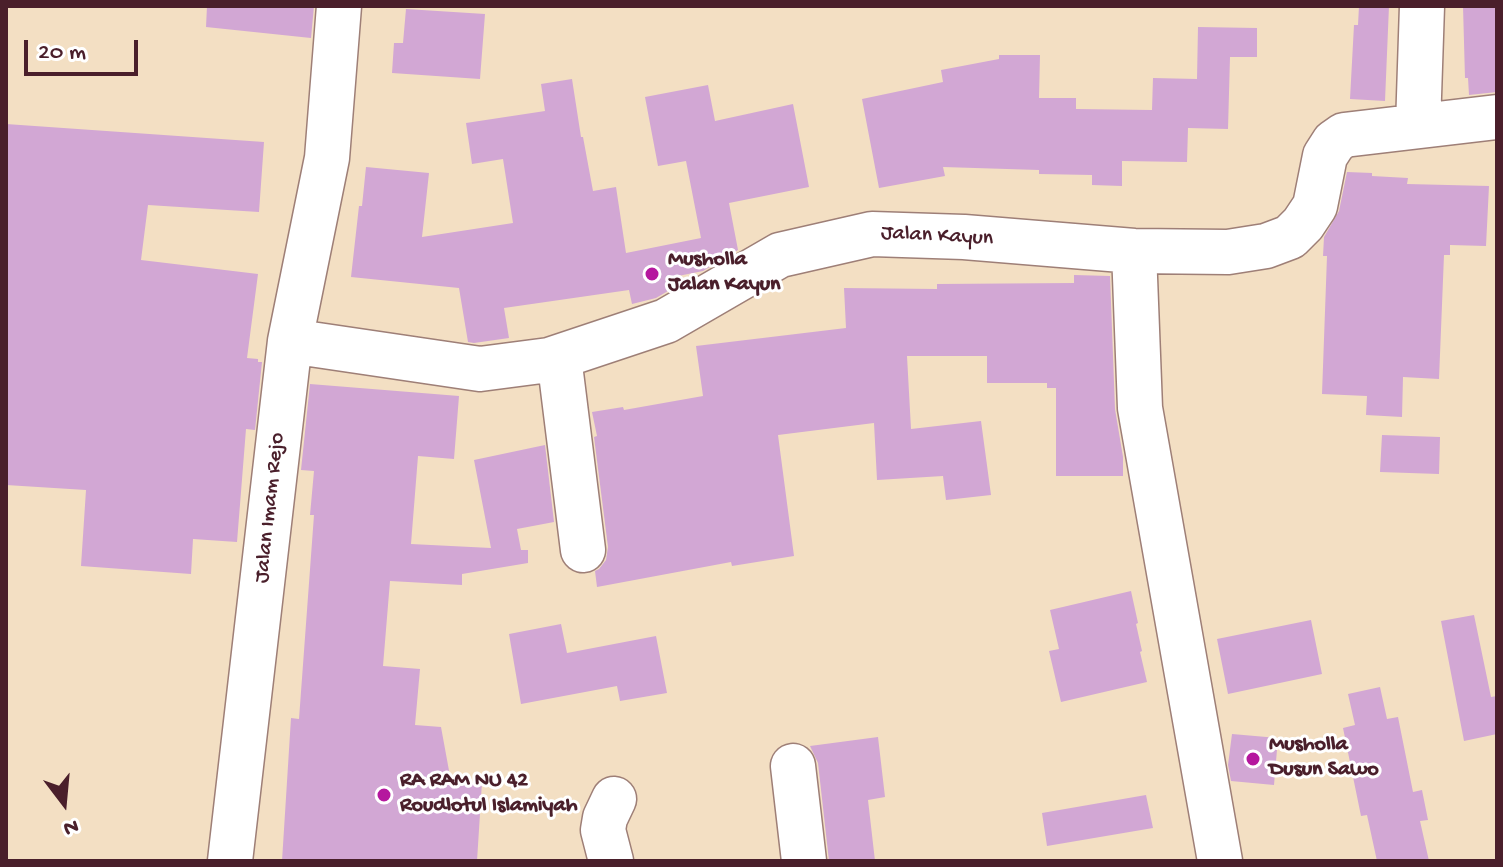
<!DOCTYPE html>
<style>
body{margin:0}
#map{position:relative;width:1503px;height:867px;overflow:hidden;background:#f3dfc3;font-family:"Gochi Hand",sans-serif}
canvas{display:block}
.frame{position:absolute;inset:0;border:8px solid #4a1f2b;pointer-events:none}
.north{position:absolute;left:24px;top:763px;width:80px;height:80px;-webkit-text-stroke:6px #fff;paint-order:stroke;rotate:164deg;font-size:22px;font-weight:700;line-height:32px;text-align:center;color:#4a1f2b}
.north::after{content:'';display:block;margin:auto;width:28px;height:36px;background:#4a1f2b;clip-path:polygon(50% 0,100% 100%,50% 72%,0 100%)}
.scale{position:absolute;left:24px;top:40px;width:114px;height:36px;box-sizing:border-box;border:4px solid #4a1f2b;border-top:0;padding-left:10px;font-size:24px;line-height:28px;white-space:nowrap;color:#4a1f2b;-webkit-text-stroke:6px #fff;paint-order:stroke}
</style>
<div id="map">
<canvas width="1503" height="867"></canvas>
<div class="frame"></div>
<div class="north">N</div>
<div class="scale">20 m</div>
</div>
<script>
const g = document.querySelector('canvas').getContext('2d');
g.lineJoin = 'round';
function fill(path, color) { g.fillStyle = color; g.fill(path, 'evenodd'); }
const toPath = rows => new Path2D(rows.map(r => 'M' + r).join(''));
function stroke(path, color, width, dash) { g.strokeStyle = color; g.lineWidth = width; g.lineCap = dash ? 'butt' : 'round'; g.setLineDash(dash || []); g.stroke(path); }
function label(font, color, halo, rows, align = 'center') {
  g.font = font + ' "Gochi Hand",sans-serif'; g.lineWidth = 6; g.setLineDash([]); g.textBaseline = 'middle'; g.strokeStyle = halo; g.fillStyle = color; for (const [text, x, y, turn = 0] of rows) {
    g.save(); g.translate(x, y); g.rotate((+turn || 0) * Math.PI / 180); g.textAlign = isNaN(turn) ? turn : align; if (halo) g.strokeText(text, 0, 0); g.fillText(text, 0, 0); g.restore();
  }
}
fill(toPath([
 [207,6,314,6,311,38,206,27],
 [1359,6,1389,6,1385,101,1350,99,1354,25,1358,25],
 [1463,6,1497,6,1497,92,1469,95,1468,78,1465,78],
 [406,9,485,14,480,79,392,73,394,43,403,43],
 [1198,27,1257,28,1257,57,1230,57,1228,129,1188,128,1187,162,1122,161,1122,186,1092,185,1092,175,1039,174,1039,170,943,167,945,176,879,188,862,99,943,82,941,70,999,59,999,55,1040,55,1039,98,1076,98,1076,109,1152,110,1153,78,1197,79],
 [572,79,581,137,583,137,593,191,616,187,626,253,701,238,686,161,658,166,645,97,708,85,715,121,793,104,809,187,729,203,738,250,703,271,678,276,680,284,656,298,632,304,629,290,504,308,509,338,474,343,468,342,459,288,351,277,359,206,362,206,366,167,429,173,422,237,513,223,503,159,472,164,466,123,545,111,541,84],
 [6,124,264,142,259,212,148,205,141,260,258,274,247,358,258,359,258,362,262,362,255,430,246,429,237,542,193,539,191,574,81,566,86,490,6,485],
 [1347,172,1372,173,1372,176,1408,178,1407,184,1489,186,1486,246,1450,245,1450,255,1444,255,1439,379,1403,377,1402,417,1366,415,1367,396,1322,394,1327,256,1323,256,1324,237,1339,211],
 [1074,275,1110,276,1115,409,1123,457,1123,476,1056,476,1056,388,1047,388,1047,383,987,383,987,356,907,356,911,429,981,421,991,495,946,500,943,476,877,480,874,423,778,435,794,556,732,566,731,562,597,587,595,571,599,569,606,560,608,547,594,437,597,436,592,412,623,407,624,410,703,396,696,346,846,328,844,288,937,289,937,284,1074,283],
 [310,384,459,396,454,459,418,456,411,544,491,548,474,460,545,445,554,522,517,529,521,550,528,550,528,563,462,574,462,585,390,581,383,666,420,669,415,725,441,727,452,787,482,782,477,861,282,861,291,718,299,719,314,515,310,515,314,471,301,470],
 [1382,435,1440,437,1439,474,1380,472],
 [1131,591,1138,623,1136,624,1142,651,1140,652,1147,682,1061,702,1049,651,1059,649,1050,610],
 [1474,615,1491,697,1497,696,1497,734,1464,741,1441,621],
 [1311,620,1322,674,1228,694,1217,639],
 [561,624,567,653,656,636,667,693,620,701,617,686,521,704,509,634],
 [1380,687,1387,719,1398,717,1413,792,1422,790,1428,820,1420,821,1429,861,1377,861,1367,815,1361,816,1343,728,1355,725,1348,694],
 [1232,734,1278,738,1274,785,1231,781,1228,765],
 [878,737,885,797,868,800,875,861,829,861,818,763,810,746],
 [1146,795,1153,828,1047,846,1042,813]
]), '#d2a7d4');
const minor = toPath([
 [1418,126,1422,6],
 [1134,251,1140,408,1220,861],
 [290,341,480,369,549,360,666,321,780,255,872,234,964,237,1134,251,1228,252,1266,246,1290,237,1303,224,1315,206,1325,156,1334,142,1344,135,1497,117],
 [559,357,583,550],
 [793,766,804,861],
 [230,861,290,341,327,158,339,6],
 [611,861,603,830,605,818,614,799]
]);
stroke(minor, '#9e7f77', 47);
stroke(minor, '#fff', 44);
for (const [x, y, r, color] of [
 [652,274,8,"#b5179e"],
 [1253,759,8,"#b5179e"],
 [384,795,8,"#b5179e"]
]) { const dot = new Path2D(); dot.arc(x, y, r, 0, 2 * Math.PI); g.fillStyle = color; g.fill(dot); stroke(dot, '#fff', 3); }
label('22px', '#4a1f2b', '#fff', [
 ["Jalan Kayun",937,237,3],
 ["Jalan Imam Rejo",271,508,-84]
]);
label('bold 22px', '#4a1f2b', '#fff', [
 ["Musholla",668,261],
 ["Jalan Kayun",668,286],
 ["Musholla",1269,746],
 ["Dusun Sawo",1269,771],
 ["RA RAM NU 42",400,782],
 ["Roudlotul Islamiyah",400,807]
], 'left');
</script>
